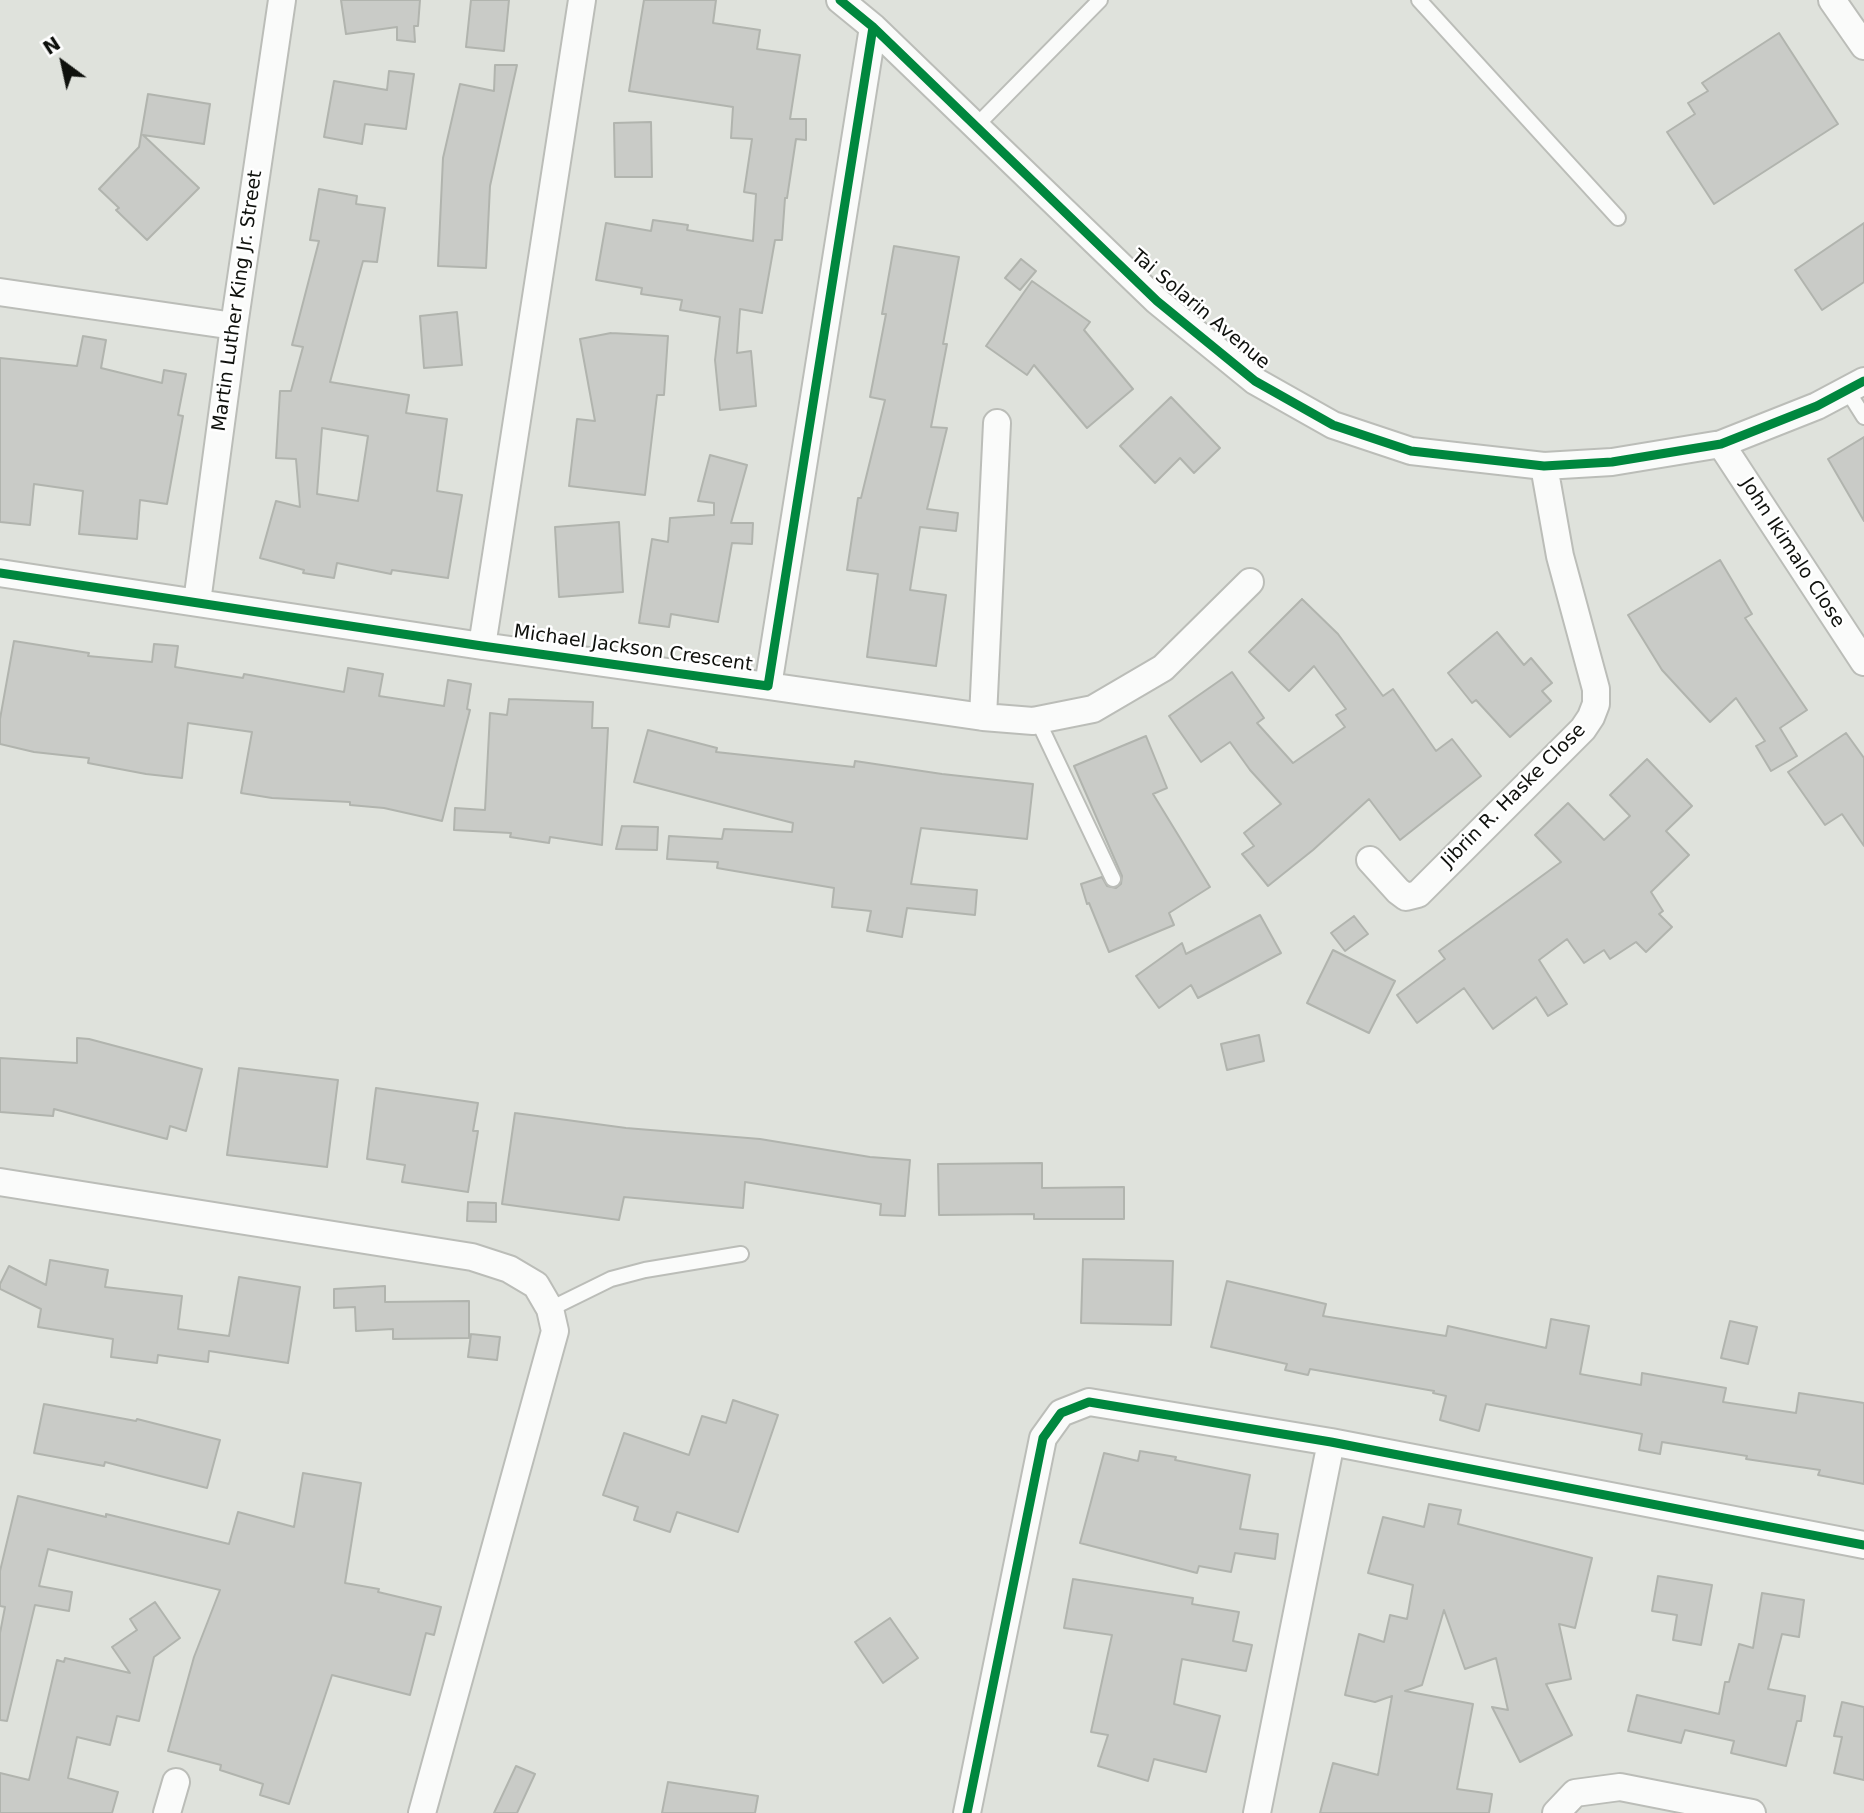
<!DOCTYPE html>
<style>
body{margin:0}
#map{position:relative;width:1864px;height:1813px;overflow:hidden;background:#dfe2dc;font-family:"DejaVu Sans",sans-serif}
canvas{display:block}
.north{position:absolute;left:28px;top:28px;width:70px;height:70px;-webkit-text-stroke:5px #fff;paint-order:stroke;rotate:327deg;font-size:19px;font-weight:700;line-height:28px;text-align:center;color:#0f110d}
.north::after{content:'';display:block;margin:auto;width:24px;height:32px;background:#0f110d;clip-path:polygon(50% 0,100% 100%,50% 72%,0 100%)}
</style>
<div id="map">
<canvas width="1864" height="1813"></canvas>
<div class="north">N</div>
</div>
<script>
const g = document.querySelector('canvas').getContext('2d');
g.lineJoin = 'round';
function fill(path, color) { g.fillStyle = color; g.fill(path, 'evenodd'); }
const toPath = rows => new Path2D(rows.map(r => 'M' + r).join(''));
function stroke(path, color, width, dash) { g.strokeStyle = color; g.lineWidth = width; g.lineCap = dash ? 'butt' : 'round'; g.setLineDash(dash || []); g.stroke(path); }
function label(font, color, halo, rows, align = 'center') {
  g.font = font + ' "DejaVu Sans",sans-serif'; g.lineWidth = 5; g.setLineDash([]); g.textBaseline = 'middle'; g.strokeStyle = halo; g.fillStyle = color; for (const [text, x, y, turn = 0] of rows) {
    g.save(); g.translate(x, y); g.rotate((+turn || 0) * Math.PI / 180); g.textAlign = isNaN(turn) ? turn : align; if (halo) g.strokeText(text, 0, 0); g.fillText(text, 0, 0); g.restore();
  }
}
const building = toPath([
 [341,0,420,0,418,26,414,26,415,42,397,40,397,27,346,34,341,0],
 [471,0,509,0,504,51,466,47,471,0],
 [644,0,716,0,713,23,760,30,757,49,800,55,790,119,806,119,806,140,796,139,787,198,785,198,782,240,775,240,762,313,740,309,737,353,751,351,756,406,720,410,715,360,720,317,680,310,682,300,641,294,642,288,596,280,606,223,651,231,653,220,688,225,687,230,753,241,756,194,744,192,752,139,731,138,733,107,629,91,644,0],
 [1779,33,1838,124,1714,204,1667,132,1695,114,1688,103,1708,91,1702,83,1779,33],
 [495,65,517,65,490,186,486,268,438,266,443,158,460,84,494,91,495,65],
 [389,71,414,74,406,129,365,124,362,144,324,137,334,81,387,90,389,71],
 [148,94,210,104,204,144,143,135,199,188,147,240,116,210,119,208,99,189,139,147,148,94],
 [651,122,652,177,615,177,614,123,651,122],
 [319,189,357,196,356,204,385,208,377,262,363,261,330,382,409,395,406,413,447,419,437,491,462,495,448,578,392,570,391,574,337,563,334,578,303,573,304,570,260,558,276,501,300,507,296,459,276,458,280,391,291,391,303,347,292,345,319,241,310,240,319,189],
 [322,428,368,436,358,501,317,494,322,428],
 [1864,223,1864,282,1822,310,1795,270,1864,223],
 [894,246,959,257,943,344,947,344,931,427,947,428,927,509,958,513,956,531,920,527,910,590,946,595,936,666,867,657,878,574,847,570,858,498,861,498,885,400,870,397,886,314,882,314,894,246],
 [1021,259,1036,271,1020,290,1005,278,1021,259],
 [1032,281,1090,322,1084,330,1133,389,1087,428,1034,365,1027,375,986,346,1032,281],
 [457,312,462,365,424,368,420,316,457,312],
 [611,333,668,336,664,395,657,395,645,495,569,486,577,419,595,421,580,339,611,333],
 [83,336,106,340,101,368,162,383,164,370,186,374,178,415,183,416,167,504,140,500,137,539,79,534,83,491,34,484,30,525,0,522,0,358,77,366,83,336],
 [1171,397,1220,448,1194,473,1180,458,1155,483,1120,446,1171,397],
 [1864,437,1864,521,1828,459,1864,437],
 [710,455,747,465,731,523,753,523,752,544,732,543,718,622,671,614,669,627,639,623,652,539,668,542,670,518,714,515,714,503,698,501,710,455],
 [619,522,623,592,559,597,555,527,619,522],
 [1720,560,1752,614,1745,618,1807,710,1780,728,1797,756,1771,771,1756,746,1765,741,1736,698,1710,722,1662,670,1628,615,1720,560],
 [1302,599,1338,634,1383,696,1393,689,1436,751,1452,739,1481,776,1400,840,1369,799,1313,850,1268,886,1242,854,1254,846,1244,833,1281,804,1250,770,1230,742,1201,762,1169,716,1232,672,1264,718,1257,723,1293,763,1345,727,1336,715,1346,709,1314,666,1289,691,1249,652,1302,599],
 [1497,632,1524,665,1531,658,1552,683,1542,691,1551,701,1510,737,1476,700,1472,703,1448,673,1497,632],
 [14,641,89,653,88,656,152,662,154,644,178,646,175,667,243,678,244,674,344,692,348,668,383,674,379,696,444,706,448,680,471,684,467,709,470,710,442,821,384,808,350,805,350,802,272,798,241,793,252,732,188,723,182,778,146,774,88,763,89,758,34,752,0,744,0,719,14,641],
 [509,699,593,702,592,728,608,728,602,845,550,837,549,843,510,837,511,833,454,830,455,808,485,810,490,713,507,715,509,699],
 [648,730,717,748,716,752,854,767,855,761,942,774,1033,784,1027,839,921,828,911,884,977,890,975,915,907,908,902,937,867,931,871,911,832,907,834,888,717,868,718,862,667,859,669,836,722,839,724,829,792,832,793,823,634,782,648,730],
 [1846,733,1864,758,1864,846,1842,814,1825,825,1788,772,1846,733],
 [1146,736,1167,788,1153,794,1210,887,1169,913,1174,925,1109,952,1089,903,1087,904,1081,884,1102,877,1107,886,1116,888,1121,884,1122,876,1074,766,1146,736],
 [1647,759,1692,806,1666,831,1689,855,1651,892,1663,911,1659,914,1672,927,1646,952,1636,942,1610,959,1604,950,1584,963,1567,939,1539,960,1567,1004,1548,1016,1536,997,1493,1029,1464,988,1417,1023,1397,995,1445,959,1439,951,1561,862,1535,835,1568,803,1604,840,1630,816,1610,795,1647,759],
 [622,826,658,827,657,850,616,849,622,826],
 [1260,915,1281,953,1198,998,1191,985,1159,1008,1136,976,1182,943,1186,954,1260,915],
 [1354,916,1368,934,1345,951,1331,933,1354,916],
 [1333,950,1395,981,1369,1033,1307,1003,1333,950],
 [1259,1035,1264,1061,1227,1070,1221,1044,1259,1035],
 [77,1038,89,1039,202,1069,186,1131,170,1126,167,1139,54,1109,53,1116,0,1112,0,1058,77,1063,77,1038],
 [239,1068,338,1080,327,1167,227,1155,239,1068],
 [376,1088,478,1103,473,1131,478,1131,468,1192,402,1182,405,1165,367,1159,376,1088],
 [515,1113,626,1128,760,1139,870,1157,910,1160,905,1216,880,1215,881,1204,745,1182,743,1208,624,1197,619,1220,502,1204,515,1113],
 [1042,1163,1042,1188,1124,1187,1124,1219,1034,1219,1034,1214,939,1215,938,1164,1042,1163],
 [468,1202,496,1203,496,1222,467,1221,468,1202],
 [1083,1259,1173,1261,1171,1325,1081,1323,1083,1259],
 [50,1260,108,1270,105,1287,182,1296,178,1329,229,1336,239,1277,300,1287,288,1363,209,1351,208,1362,158,1355,157,1363,111,1357,113,1339,38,1327,41,1309,0,1289,0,1284,9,1266,46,1285,50,1260],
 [1227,1281,1326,1304,1323,1316,1446,1336,1448,1326,1546,1348,1551,1319,1589,1326,1580,1374,1641,1385,1642,1373,1726,1388,1723,1402,1796,1413,1799,1393,1864,1403,1864,1484,1818,1475,1820,1470,1746,1459,1747,1456,1662,1442,1660,1454,1639,1450,1642,1434,1486,1404,1479,1431,1440,1420,1446,1396,1433,1393,1434,1391,1310,1369,1308,1375,1285,1370,1287,1364,1211,1347,1227,1281],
 [385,1286,385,1302,469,1301,469,1338,393,1339,393,1329,356,1331,355,1307,334,1308,334,1289,385,1286],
 [1730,1321,1757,1327,1748,1364,1721,1358,1730,1321],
 [471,1334,500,1337,497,1360,468,1357,471,1334],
 [733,1400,778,1415,738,1532,677,1512,670,1532,634,1520,638,1507,603,1495,624,1433,689,1455,702,1416,726,1423,733,1400],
 [44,1404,136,1421,137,1419,220,1440,207,1488,105,1462,104,1466,34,1453,44,1404],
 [1140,1451,1176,1457,1175,1460,1250,1475,1240,1529,1278,1534,1275,1559,1235,1553,1231,1572,1199,1566,1197,1573,1080,1543,1104,1453,1138,1461,1140,1451],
 [303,1473,361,1483,345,1583,379,1589,378,1592,441,1607,434,1635,426,1633,410,1695,332,1675,289,1804,260,1795,263,1784,220,1770,221,1765,168,1751,194,1657,220,1590,48,1549,39,1586,72,1592,69,1611,35,1605,7,1721,0,1720,0,1633,5,1607,0,1606,0,1571,18,1496,106,1517,106,1514,229,1544,238,1512,294,1527,303,1473],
 [1429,1504,1461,1510,1458,1524,1592,1558,1575,1628,1559,1624,1571,1679,1546,1684,1572,1735,1520,1762,1492,1707,1508,1710,1496,1658,1465,1669,1444,1610,1422,1685,1405,1691,1473,1704,1457,1789,1492,1794,1489,1813,1320,1813,1333,1763,1378,1775,1392,1696,1375,1702,1345,1695,1359,1634,1384,1642,1390,1615,1407,1619,1413,1585,1368,1573,1383,1517,1424,1527,1429,1504],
 [1658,1576,1712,1585,1701,1645,1673,1640,1677,1615,1652,1611,1658,1576],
 [1073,1579,1193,1598,1192,1604,1239,1612,1233,1641,1252,1645,1246,1671,1182,1659,1174,1704,1220,1716,1206,1772,1154,1759,1148,1781,1098,1766,1108,1735,1091,1732,1112,1635,1064,1628,1073,1579],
 [1762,1593,1804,1600,1799,1637,1782,1634,1768,1689,1805,1696,1801,1721,1797,1721,1786,1766,1731,1753,1734,1741,1685,1730,1681,1743,1628,1731,1637,1695,1719,1714,1725,1682,1729,1682,1739,1644,1753,1648,1762,1593],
 [155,1602,180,1638,154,1657,139,1721,117,1716,110,1745,77,1737,68,1778,118,1792,112,1813,0,1813,0,1773,29,1780,57,1660,64,1662,65,1658,130,1673,112,1647,137,1630,130,1619,155,1602],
 [890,1618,918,1658,883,1683,855,1642,890,1618],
 [1842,1702,1864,1707,1864,1780,1834,1773,1842,1737,1834,1736,1842,1702],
 [516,1766,535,1774,517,1813,494,1813,516,1766],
 [668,1782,758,1796,755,1813,662,1813,668,1782]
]);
fill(building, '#c9cbc7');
stroke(building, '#b1b4ae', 2);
const service = toPath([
 [1419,0,1618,218],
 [975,127,1100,0],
 [1847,390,1864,417],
 [1038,721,1113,879],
 [550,1309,611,1279,645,1270,741,1254]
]);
const minor = toPath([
 [840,0,873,27,1157,301,1255,381,1333,425,1411,451,1544,466,1612,462,1721,444,1817,406,1864,381],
 [1832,0,1864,46],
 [0,292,234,326],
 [1721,444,1864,662],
 [0,573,482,646,768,686,873,27],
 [197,602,234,326,282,0],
 [482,646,582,0],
 [768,686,983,717,1033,721,1093,709,1163,668,1250,582],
 [983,717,997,423],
 [1370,860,1398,891,1406,897,1418,894,1583,729,1591,717,1596,704,1596,689,1560,556,1544,466],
 [0,1182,472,1257,509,1269,536,1285,550,1309,555,1331,422,1813],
 [167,1813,176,1782],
 [967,1813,1043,1438,1061,1413,1089,1402,1331,1442,1864,1545],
 [1257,1813,1331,1442],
 [1556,1813,1575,1793,1620,1787,1752,1813]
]);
stroke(service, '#bbbdb8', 18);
stroke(minor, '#bbbdb8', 30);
stroke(service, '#fafbfa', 14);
stroke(minor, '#fafbfa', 26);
stroke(toPath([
 [840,0,873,27,1157,301,1255,381,1333,425,1411,451,1544,466,1612,462,1721,444,1817,406,1864,381],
 [0,573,482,646,768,686,873,27],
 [967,1813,1043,1438,1061,1413,1089,1402,1331,1442,1864,1545]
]), '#00873e', 9);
label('19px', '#0f110d', '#fff', [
 ["Martin Luther King Jr. Street",238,301,-82],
 ["Tai Solarin Avenue",1200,310,40],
 ["John Ikimalo Close",1792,553,57],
 ["Michael Jackson Crescent",633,649,8],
 ["Jibrin R. Haske Close",1514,796,-45]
]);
</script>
